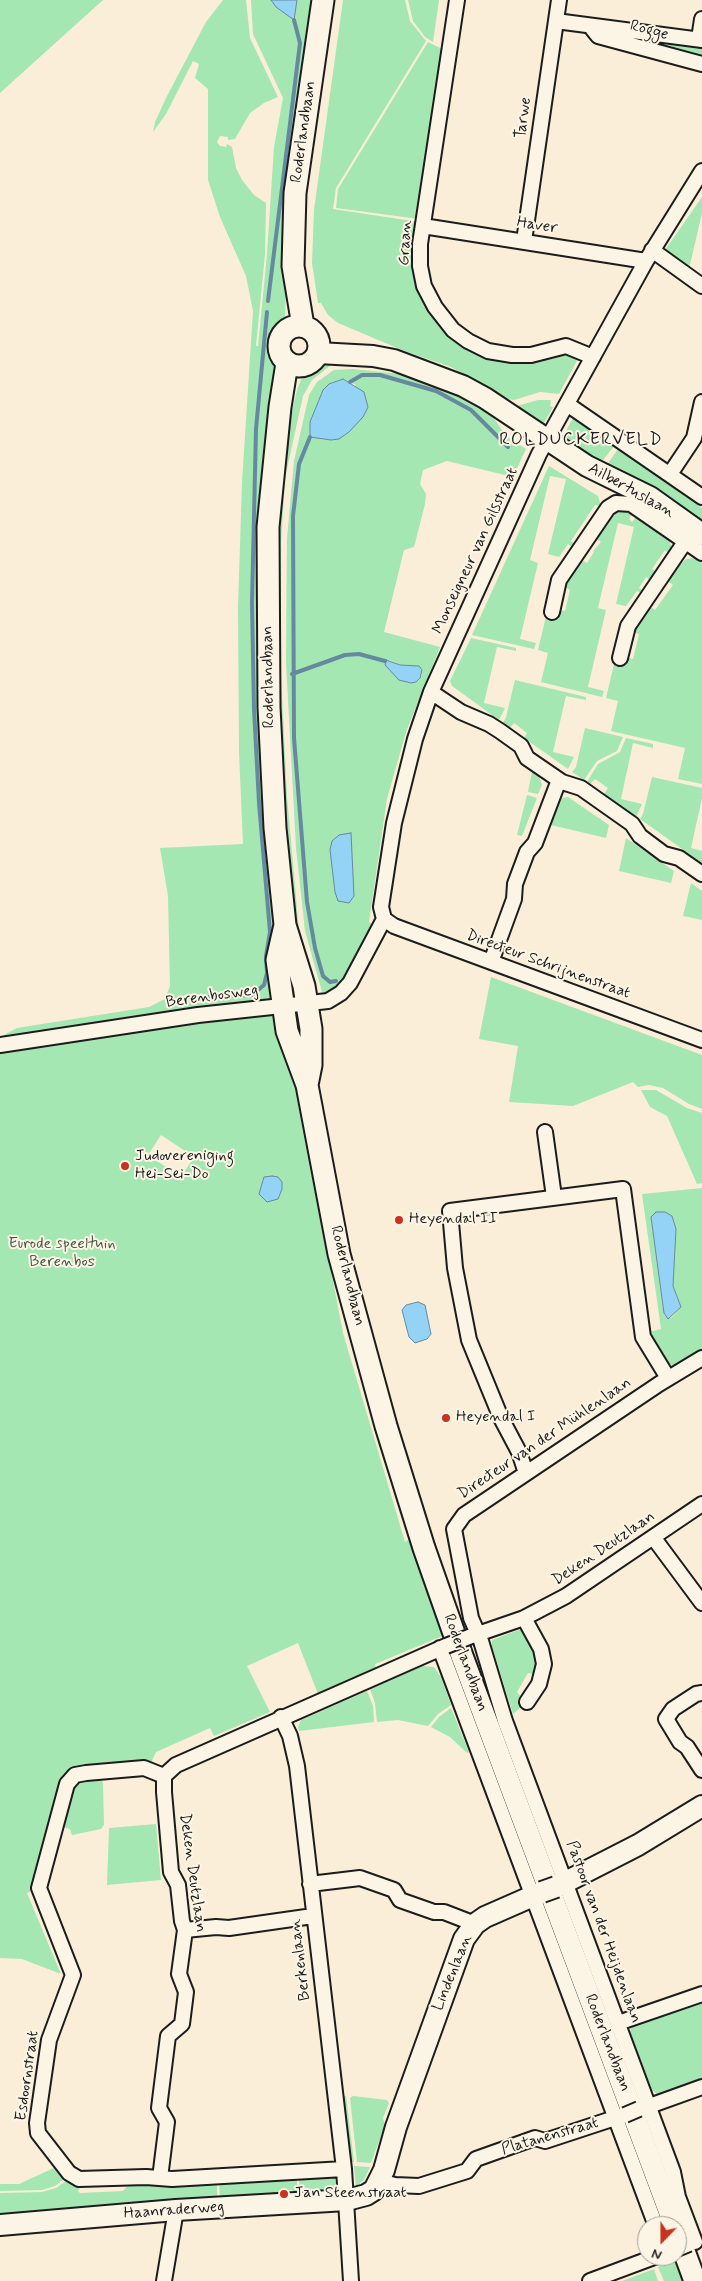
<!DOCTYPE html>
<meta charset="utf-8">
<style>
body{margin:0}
#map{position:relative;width:702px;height:2281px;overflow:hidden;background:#faeed8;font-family:Mynerve,sans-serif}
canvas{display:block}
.north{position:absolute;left:637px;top:2216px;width:50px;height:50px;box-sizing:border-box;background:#fcf5e5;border:1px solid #a29e95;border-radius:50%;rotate:202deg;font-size:14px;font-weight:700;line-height:20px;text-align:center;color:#1c1c1c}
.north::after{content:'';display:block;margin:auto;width:18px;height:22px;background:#c8321e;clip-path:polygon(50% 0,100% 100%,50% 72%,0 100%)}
</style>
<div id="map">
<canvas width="702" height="2281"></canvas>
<div class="north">N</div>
</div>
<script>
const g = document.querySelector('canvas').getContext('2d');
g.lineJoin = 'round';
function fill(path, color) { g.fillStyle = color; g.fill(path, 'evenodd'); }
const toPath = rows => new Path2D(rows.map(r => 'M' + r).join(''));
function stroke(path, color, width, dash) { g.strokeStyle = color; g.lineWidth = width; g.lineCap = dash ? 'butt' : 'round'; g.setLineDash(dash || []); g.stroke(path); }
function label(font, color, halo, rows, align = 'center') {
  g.font = font + ' Mynerve,sans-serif'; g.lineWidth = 4; g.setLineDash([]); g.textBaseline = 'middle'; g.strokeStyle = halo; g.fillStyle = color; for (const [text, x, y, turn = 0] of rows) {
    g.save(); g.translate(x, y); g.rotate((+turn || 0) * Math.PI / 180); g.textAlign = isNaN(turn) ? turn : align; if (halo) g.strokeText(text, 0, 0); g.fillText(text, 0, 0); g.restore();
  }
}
fill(toPath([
 [0,0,103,0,0,93],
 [223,0,246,0,250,38,278,97,264,103,250,113,235,139,228,140,228,137,220,136,217,142,220,146,226,147,227,144,232,147,236,168,242,180,254,195,266,203,265,254,256,346,258,346,267,254,274,147,283,98,253,34,251,0,271,0,294,20,297,0,319,0,289,212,285,316,284,322,276,331,271,350,279,367,271,849,279,1000,0,1041,0,1037,17,1028,149,1007,165,999,170,986,168,896,160,848,243,844,239,752,238,607,242,482,253,311,246,276,220,217,208,180,208,89,195,78,199,64,193,61,166,114,153,132,155,122,167,96,206,22],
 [343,0,405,0,410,21,426,41,336,188,333,209,419,222,417,270,470,347,562,350,579,357,559,394,540,392,514,400,508,399,451,367,402,350,338,323,328,315,321,303,318,303,312,263,314,210],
 [408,0,439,0,433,42,425,37,413,21],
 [601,28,702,43,702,58],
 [428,42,442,49,419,219,336,208,338,189],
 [702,197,702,213,689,269,663,253],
 [336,361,312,380,303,396,285,478,281,544,280,654,287,796,299,931,318,997,309,997,288,893,273,565,286,435,297,390,302,377,321,362],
 [353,369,401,374,421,378,447,389,491,414,506,436,526,449,513,477,447,461,423,470,420,484,426,494,425,504,414,547,404,550,384,632,440,647,406,732,387,799,369,922,373,925,344,983,326,995,322,992,305,931,296,848,286,663,287,539,294,461,309,395,317,382,334,370],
 [343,379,356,385,310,422,329,384],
 [389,660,422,674,419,680,388,668,385,665],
 [538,400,551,400,550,406,553,407,544,423,541,424,513,407],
 [573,418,614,446,600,464,560,442],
 [618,449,656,475,661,474,677,485,678,491,702,508,702,526,606,466],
 [549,466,598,496,601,506,595,505,571,541,577,546,575,549,568,544,559,557,548,554,566,479,550,476,530,560,538,563,520,639,536,643,534,649,472,635],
 [626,510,632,514,629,519,632,522,636,517,669,540,672,549,669,553,665,550,652,569,659,574,654,582,646,577,639,588,646,593,644,595,637,591,626,606,616,604,634,527,618,523,598,608,606,610,588,687,604,691,602,697,541,682,548,653,538,650,547,612,557,610,565,611,570,590,563,585,579,559,587,563,594,552,593,551,601,542,594,537,609,515,612,518,618,511],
 [694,558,702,563,702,784,678,779,685,748,611,731,618,701,606,698,615,660,625,657,633,659,639,634,631,632,648,605,655,610,673,585,666,580,679,562,681,564,686,559],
 [471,638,516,648,516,651,497,647,484,703,505,708,499,720,452,686,450,681],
 [515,680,586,697,586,700,566,696,553,752,574,757,568,769,524,738,527,733,514,723,510,728,503,723,506,717],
 [585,728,623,737,617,751,597,761,584,780,572,772,576,767],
 [626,738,653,744,653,748,633,743,621,799,642,804,636,817,604,794,608,788,595,779,590,784,587,782,598,764,620,752],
 [532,772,539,776,542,785,538,794,528,792],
 [652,777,702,788,702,798,691,848,702,851,702,863,640,819,643,814],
 [527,795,537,798,522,836,517,835],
 [568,797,609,825,606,838,551,825,562,798],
 [626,838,674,871,671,883,619,871],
 [691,883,702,891,702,920,683,916],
 [491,977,702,1055,702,1109,689,1104,663,1088,649,1085,638,1087,633,1082,573,1106,509,1102,518,1046,479,1039],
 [277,1010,283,1044,308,1134,321,1218,343,1333,405,1542,414,1536,445,1635,375,1664,376,1668,318,1694,298,1643,247,1666,270,1712,214,1736,210,1728,156,1752,150,1765,74,1772,35,1889,27,1893,61,1974,22,1959,0,1958,0,1047],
 [161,1135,194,1157,181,1177,148,1155],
 [641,1090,656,1090,687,1108,702,1113,702,1183,697,1184,667,1116,650,1107],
 [702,1188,702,1352,676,1367,666,1362,649,1332,661,1329,642,1194],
 [665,1212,672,1216,676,1229,673,1286,681,1307,671,1318,666,1317,664,1313,651,1217],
 [524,1628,535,1643,538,1675,528,1673,517,1692,526,1703,513,1714,492,1646,492,1640],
 [423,1666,434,1667,441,1677,451,1705,438,1714,428,1726,398,1720,377,1722,375,1703,370,1689],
 [367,1691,373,1706,374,1722,299,1731,298,1727,301,1720],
 [451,1708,469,1752,467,1753,450,1737,431,1727,439,1717],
 [101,1779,103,1783,104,1825,101,1829,72,1835,70,1829,63,1827,73,1788,80,1781],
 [156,1824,161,1880,107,1885,109,1828],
 [702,1997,702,2083,660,2097,652,2090,630,2032,633,2021],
 [342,2096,346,2096,354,2162,349,2162],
 [353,2096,387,2100,389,2103,383,2118,385,2125,371,2163,357,2162,350,2098],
 [58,2166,67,2177,55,2186,42,2190,0,2191,0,2184,19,2184],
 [354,2166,370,2167,364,2180,356,2187],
 [335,2176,336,2191,300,2193,299,2178],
 [288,2178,289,2180,297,2180,297,2193,293,2193,292,2190,283,2191,283,2194,220,2198,219,2181],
 [69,2179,82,2184,78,2191,80,2193,123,2191,131,2182,217,2181,217,2198,102,2205,0,2215,0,2193,42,2192,56,2188],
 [678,2260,685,2281,664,2281,658,2267],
 [654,2269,658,2281,622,2281]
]), '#a4e7b2');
const water = toPath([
 [271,0,297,0,294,20,276,7,271,0],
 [343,379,364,392,368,407,363,417,349,432,339,439,331,440,310,437,310,422,323,390,329,384,343,379],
 [386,660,400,665,419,666,422,670,420,678,416,682,411,683,399,680,385,665,386,660],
 [351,833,354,896,349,903,338,901,335,892,330,850,332,841,339,835,351,833],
 [272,1176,278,1177,282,1182,282,1189,278,1199,267,1202,259,1194,264,1177,272,1176],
 [656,1212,665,1212,672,1216,676,1229,673,1286,681,1307,668,1319,664,1313,651,1217,656,1212],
 [418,1302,425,1305,431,1334,427,1339,415,1343,409,1337,402,1310,406,1305,418,1302]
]);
fill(water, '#95d3f6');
stroke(water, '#658a9f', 1);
stroke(toPath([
 [268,301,300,43,294,20],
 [350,382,362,375,380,375,436,391,471,410,508,447],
 [310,437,299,464,293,516,294,738,307,902,315,948,323,976,330,982,336,981],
 [292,674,345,655,359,654,385,661],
 [209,997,252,995,264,985,267,973,266,956,270,932,259,803,254,709,252,603,256,429,267,312]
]), '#658a9f', 4);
const street = toPath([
 [457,0,420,244,420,266,424,286,435,307,453,330,468,341,488,351,512,355,531,355,566,346,593,357],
 [556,21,702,40],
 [590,26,598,36,702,64],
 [699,39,702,19],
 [423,226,646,261],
 [524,241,559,0],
 [652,250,702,286],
 [567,404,702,497],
 [670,474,694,438,702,402],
 [552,612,559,580,608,508,616,503,631,504,702,553],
 [620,658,628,626,685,542],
 [431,692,461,712,489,724,500,731,521,746,527,758,562,782,581,788,632,824,640,836,664,854,679,858,702,874],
 [384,919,381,907,394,823,415,739,431,692,539,454,646,261,702,171],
 [384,919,394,926,702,1040],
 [491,962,514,899,515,884,527,852,535,843,559,780],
 [0,1045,198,1015,328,1001,341,993,350,983,384,919],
 [545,1132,554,1197],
 [526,1473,519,1452,501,1418,469,1340,455,1268,450,1211,623,1189,643,1337,668,1378],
 [653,1537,702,1603],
 [524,1618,541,1649,544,1664,539,1684,527,1702],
 [469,1637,524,1618,566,1596,702,1504],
 [440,1648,656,2226],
 [702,1693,696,1694,673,1709,666,1719,680,1742,687,1747,702,1770],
 [281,1717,290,1736,297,1766,344,2169,351,2281],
 [164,1776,144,1768,86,1773,75,1775,67,1784,39,1888,73,1975,49,2040,37,2123,38,2133,69,2173,79,2179,146,2177,172,2179,344,2169],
 [310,1884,360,1878,394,1890,400,1900,434,1912,444,1912,475,1924],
 [185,1930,216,1927,229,1928,313,1916],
 [618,2023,702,1994],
 [641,2109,702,2087],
 [160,2178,167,2122,159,2108,168,2036,182,2024,186,1992,179,1974,185,1930,182,1921,178,1885,171,1872,164,1792,164,1776,176,1765,446,1646],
 [379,2181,395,2185,419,2186,467,2171,476,2159,535,2138,545,2141,624,2115],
 [695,2242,678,2197,673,2172,505,1721,481,1641,471,1618,454,1529,464,1515,659,1384,702,1358],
 [164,2281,176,2210],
 [590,2281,657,2256]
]);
const secondary = toPath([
 [318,353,373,356,394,360,463,386,485,398,587,466,650,497,702,534],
 [556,1887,638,1845,702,1806],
 [0,2225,176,2210,347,2200,366,2195,374,2190,384,2170,396,2127,464,1939,475,1924,485,1917,542,1892]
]);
const primary = toPath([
 '279 346a20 20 0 1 1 40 0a20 20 0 1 1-40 0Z',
 [303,326,293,266,295,193,323,0],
 [287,363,280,407,268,527,269,707,275,828,285,925,304,986,311,1029,311,1065,307,1085],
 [285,925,277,960,287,1031,307,1085,339,1254,386,1426,424,1548,462,1656,675,2226],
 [677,2232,695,2281]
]);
stroke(street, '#1c1c1c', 18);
stroke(secondary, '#1c1c1c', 24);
stroke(primary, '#1c1c1c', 25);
stroke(street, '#fcf5e5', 14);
stroke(secondary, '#fcf5e5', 20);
stroke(primary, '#fcf5e5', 21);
const streetBridge = toPath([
 [446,1646,469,1637],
 [625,2115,639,2109],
 [677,2249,689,2244]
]);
const secondaryBridge = toPath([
 [542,1892,556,1887]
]);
stroke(streetBridge, '#1c1c1c', 18, []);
stroke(secondaryBridge, '#1c1c1c', 24, []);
stroke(streetBridge, '#fcf5e5', 14);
stroke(secondaryBridge, '#fcf5e5', 20);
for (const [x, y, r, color] of [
 [125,1166,5,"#c8321e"],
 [399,1220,5,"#c8321e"],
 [446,1418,5,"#c8321e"],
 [284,2194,5,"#c8321e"]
]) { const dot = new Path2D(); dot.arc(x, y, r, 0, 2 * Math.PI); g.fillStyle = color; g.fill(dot); stroke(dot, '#fcf5e5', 2); }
label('16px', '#1c1c1c', '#fcf5e5', [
 ["Rogge",649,31,15],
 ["Tarwe",524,118,-82],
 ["Roderlandbaan",304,132,-82],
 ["Haver",537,226,9],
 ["Graan",406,243,-87],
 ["Ailbertuslaan",631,491,29],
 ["Monseigneur van Gilsstraat",476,551,-65],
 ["Roderlandbaan",269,677,-91],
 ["Directeur Schrijnenstraat",548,965,20],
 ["Berenbosweg",212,997,-8],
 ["Roderlandbaan",347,1276,76],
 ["Directeur van der Mühlenlaan",545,1439,-34],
 ["Deken Deutzlaan",604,1549,-34],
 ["Roderlandbaan",465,1663,70],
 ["Deken Deutzlaan",192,1873,82],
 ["Pastoor van der Heijdenlaan",603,1932,70],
 ["Berkenlaan",301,1960,-97],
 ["Lindenlaan",453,1973,-68],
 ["Roderlandbaan",607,2043,69],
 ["Esdoornstraat",28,2076,-82],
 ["Platanenstraat",550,2137,-16],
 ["Haanraderweg",174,2211,-4]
]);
label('16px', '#1c1c1c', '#fcf5e5', [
 ["Judovereniging",135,1157],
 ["Hei-Sei-Do",135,1175],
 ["Heyendal II",409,1220],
 ["Heyendal I",456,1418],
 ["Jan Steenstraat",294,2194]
], 'left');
label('16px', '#455949', '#fcf5e5', [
 ["Eurode speeltuin",62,1245],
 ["Berenbos",62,1263]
]);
g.letterSpacing = '1px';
label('18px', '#1c1c1c', '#fcf5e5', [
 ["ROLDUCKERVELD",581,440]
]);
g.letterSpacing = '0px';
</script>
